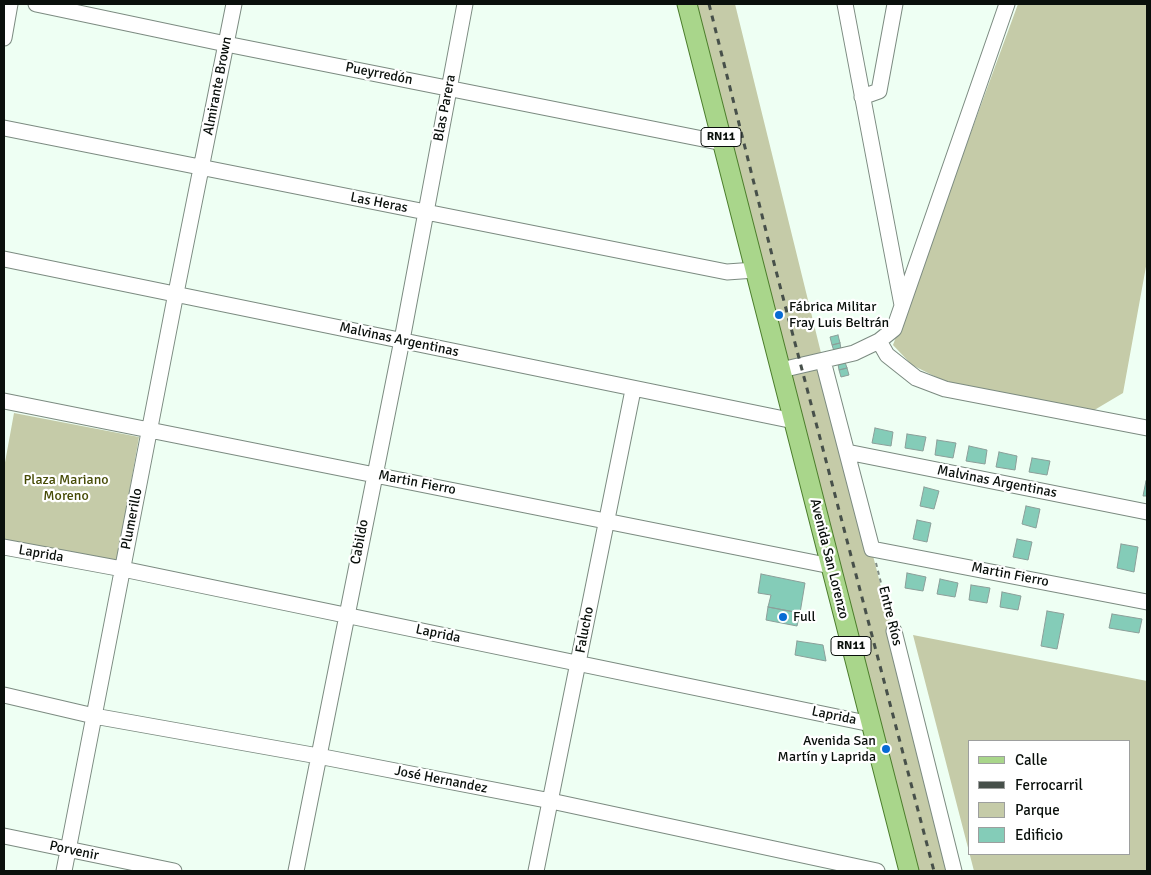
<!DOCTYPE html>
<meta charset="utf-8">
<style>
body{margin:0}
#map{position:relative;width:1151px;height:875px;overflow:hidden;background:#eefff3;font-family:Signika,sans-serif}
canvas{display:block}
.frame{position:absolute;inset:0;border:5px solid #0a100c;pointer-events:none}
.legend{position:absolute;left:968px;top:740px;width:162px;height:115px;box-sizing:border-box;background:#fff;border:1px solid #9d9f9e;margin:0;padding:6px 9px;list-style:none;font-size:15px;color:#0a100c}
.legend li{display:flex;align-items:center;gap:10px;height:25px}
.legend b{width:25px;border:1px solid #9d9f9e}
</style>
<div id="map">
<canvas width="1151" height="875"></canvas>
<div class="frame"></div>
<ul class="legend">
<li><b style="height:6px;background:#a9d68b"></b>Calle</li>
<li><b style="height:6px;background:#47504a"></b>Ferrocarril</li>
<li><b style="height:14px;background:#c5cba8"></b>Parque</li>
<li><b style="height:14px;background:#84ccb8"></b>Edificio</li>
</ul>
</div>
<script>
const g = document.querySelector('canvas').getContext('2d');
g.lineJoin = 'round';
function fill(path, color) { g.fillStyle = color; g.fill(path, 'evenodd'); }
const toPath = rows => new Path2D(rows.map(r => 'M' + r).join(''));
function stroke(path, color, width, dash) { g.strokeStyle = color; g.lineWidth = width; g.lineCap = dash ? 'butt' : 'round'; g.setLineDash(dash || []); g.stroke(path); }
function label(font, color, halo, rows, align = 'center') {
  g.font = font + ' Signika,sans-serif'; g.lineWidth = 4.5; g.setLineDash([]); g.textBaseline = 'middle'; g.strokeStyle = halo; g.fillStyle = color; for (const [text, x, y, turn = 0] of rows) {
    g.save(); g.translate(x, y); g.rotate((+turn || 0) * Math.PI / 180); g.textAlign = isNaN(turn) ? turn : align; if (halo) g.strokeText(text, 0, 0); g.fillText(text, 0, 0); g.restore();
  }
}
fill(toPath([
 [687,4,735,4,823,361,954,871,909,871],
 [1018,4,1147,4,1147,261,1123,393,1091,412,948,383,912,365,893,345],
 [14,413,139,437,117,561,4,540,4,468],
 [913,635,1147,681,1147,871,974,871],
 [1130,741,1130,854,970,854,970,741]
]), '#c5cba8');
const building = toPath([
 [838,335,840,343,832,345,830,337,838,335],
 [840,343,841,349,834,351,832,345,840,343],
 [845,362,847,368,839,370,838,364,845,362],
 [847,368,849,375,841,377,839,370,847,368],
 [875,428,893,432,891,446,872,443,875,428],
 [907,434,926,437,923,451,905,448,907,434],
 [937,440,956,443,953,458,935,455,937,440],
 [969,446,987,450,985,464,966,461,969,446],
 [999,452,1017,456,1015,470,996,467,999,452],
 [1032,458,1050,461,1047,475,1029,472,1032,458],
 [1146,481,1147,481,1147,496,1143,496,1146,481],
 [924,487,939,491,934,509,920,506,924,487],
 [1026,506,1040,509,1036,528,1022,524,1026,506],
 [917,520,931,523,927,542,913,539,917,520],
 [1017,539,1032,542,1028,560,1013,557,1017,539],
 [1121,544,1138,547,1134,572,1117,568,1121,544],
 [907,573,926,577,923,591,905,588,907,573],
 [761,574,805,583,800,613,768,607,771,595,758,593,761,574],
 [940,579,958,583,955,597,937,594,940,579],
 [971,585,990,588,987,603,969,600,971,585],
 [1002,592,1021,596,1018,610,1000,607,1002,592],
 [768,607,800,613,797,626,766,620,768,607],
 [1047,611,1064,614,1057,649,1041,646,1047,611],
 [1112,614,1142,619,1139,633,1109,628,1112,614],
 [797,641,823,645,826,661,795,655,797,641]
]);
fill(building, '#84ccb8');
stroke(building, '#8b9f99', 1);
const minor = toPath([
 [36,4,226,44,723,143],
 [845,4,902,305],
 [4,38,10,4],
 [862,97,879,91,895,4],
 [4,128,727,272,755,270],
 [4,259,794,421],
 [879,341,887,355,916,378,945,389,1147,428],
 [823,361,872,549,1147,602],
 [781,370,854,353,879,341,894,329,1007,4],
 [4,401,831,566],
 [847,452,1147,512],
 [4,547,123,569,871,724],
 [894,631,954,871],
 [4,695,94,716,318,756,551,801,877,871],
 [4,836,174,871],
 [64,871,176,293,234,4],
 [296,871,402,340,465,4],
 [536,871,633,390]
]);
const major = toPath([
 [687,4,909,871]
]);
stroke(minor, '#7c8b81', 17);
stroke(major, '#4c7e2c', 21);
stroke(toPath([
 [876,563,890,619]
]), '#7f8b82', 2, [4, 4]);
stroke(minor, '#fff', 15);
stroke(major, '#a9d68b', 19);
stroke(toPath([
 [709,4,775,267,934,871]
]), '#47504a', 3, [6, 6]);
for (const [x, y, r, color] of [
 [779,315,5,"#076bd4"],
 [783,617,5,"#076bd4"],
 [886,749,5,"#076bd4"]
]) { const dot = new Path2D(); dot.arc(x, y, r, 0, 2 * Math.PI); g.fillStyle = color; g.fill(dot); stroke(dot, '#fff', 2); }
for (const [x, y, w] of [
 [721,137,40],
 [851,646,40]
]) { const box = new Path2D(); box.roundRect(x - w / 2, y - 9.5, w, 19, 4); g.fillStyle = '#fff'; g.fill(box); stroke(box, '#0a100c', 1); }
label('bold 12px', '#0a100c', null, [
 ["RN11",721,137],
 ["RN11",851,646]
]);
label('14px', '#0a100c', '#fff', [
 ["Pueyrredón",379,74,11],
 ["Almirante Brown",218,86,-79],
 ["Blas Parera",445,108,-79],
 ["Las Heras",379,203,11],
 ["Malvinas Argentinas",399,340,12],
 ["Malvinas Argentinas",997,482,11],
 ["Martin Fierro",417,483,11],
 ["Plumerillo",132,519,-79],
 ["Cabildo",360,542,-79],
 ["Laprida",41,554,10],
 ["Avenida San Lorenzo",829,559,76],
 ["Martin Fierro",1010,575,11],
 ["Entre Ríos",890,616,76],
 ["Falucho",585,630,-79],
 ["Laprida",438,634,12],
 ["Laprida",834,716,12],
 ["José Hernandez",441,780,11],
 ["Porvenir",74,851,12]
]);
label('14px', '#0a100c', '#fff', [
 ["Fábrica Militar",789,307],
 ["Fray Luis Beltrán",789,323],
 ["Full",793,617],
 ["Avenida San",876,741,"right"],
 ["Martín y Laprida",876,757,"right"]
], 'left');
label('14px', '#454a04', '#fff', [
 ["Plaza Mariano",66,480],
 ["Moreno",66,496]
]);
</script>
